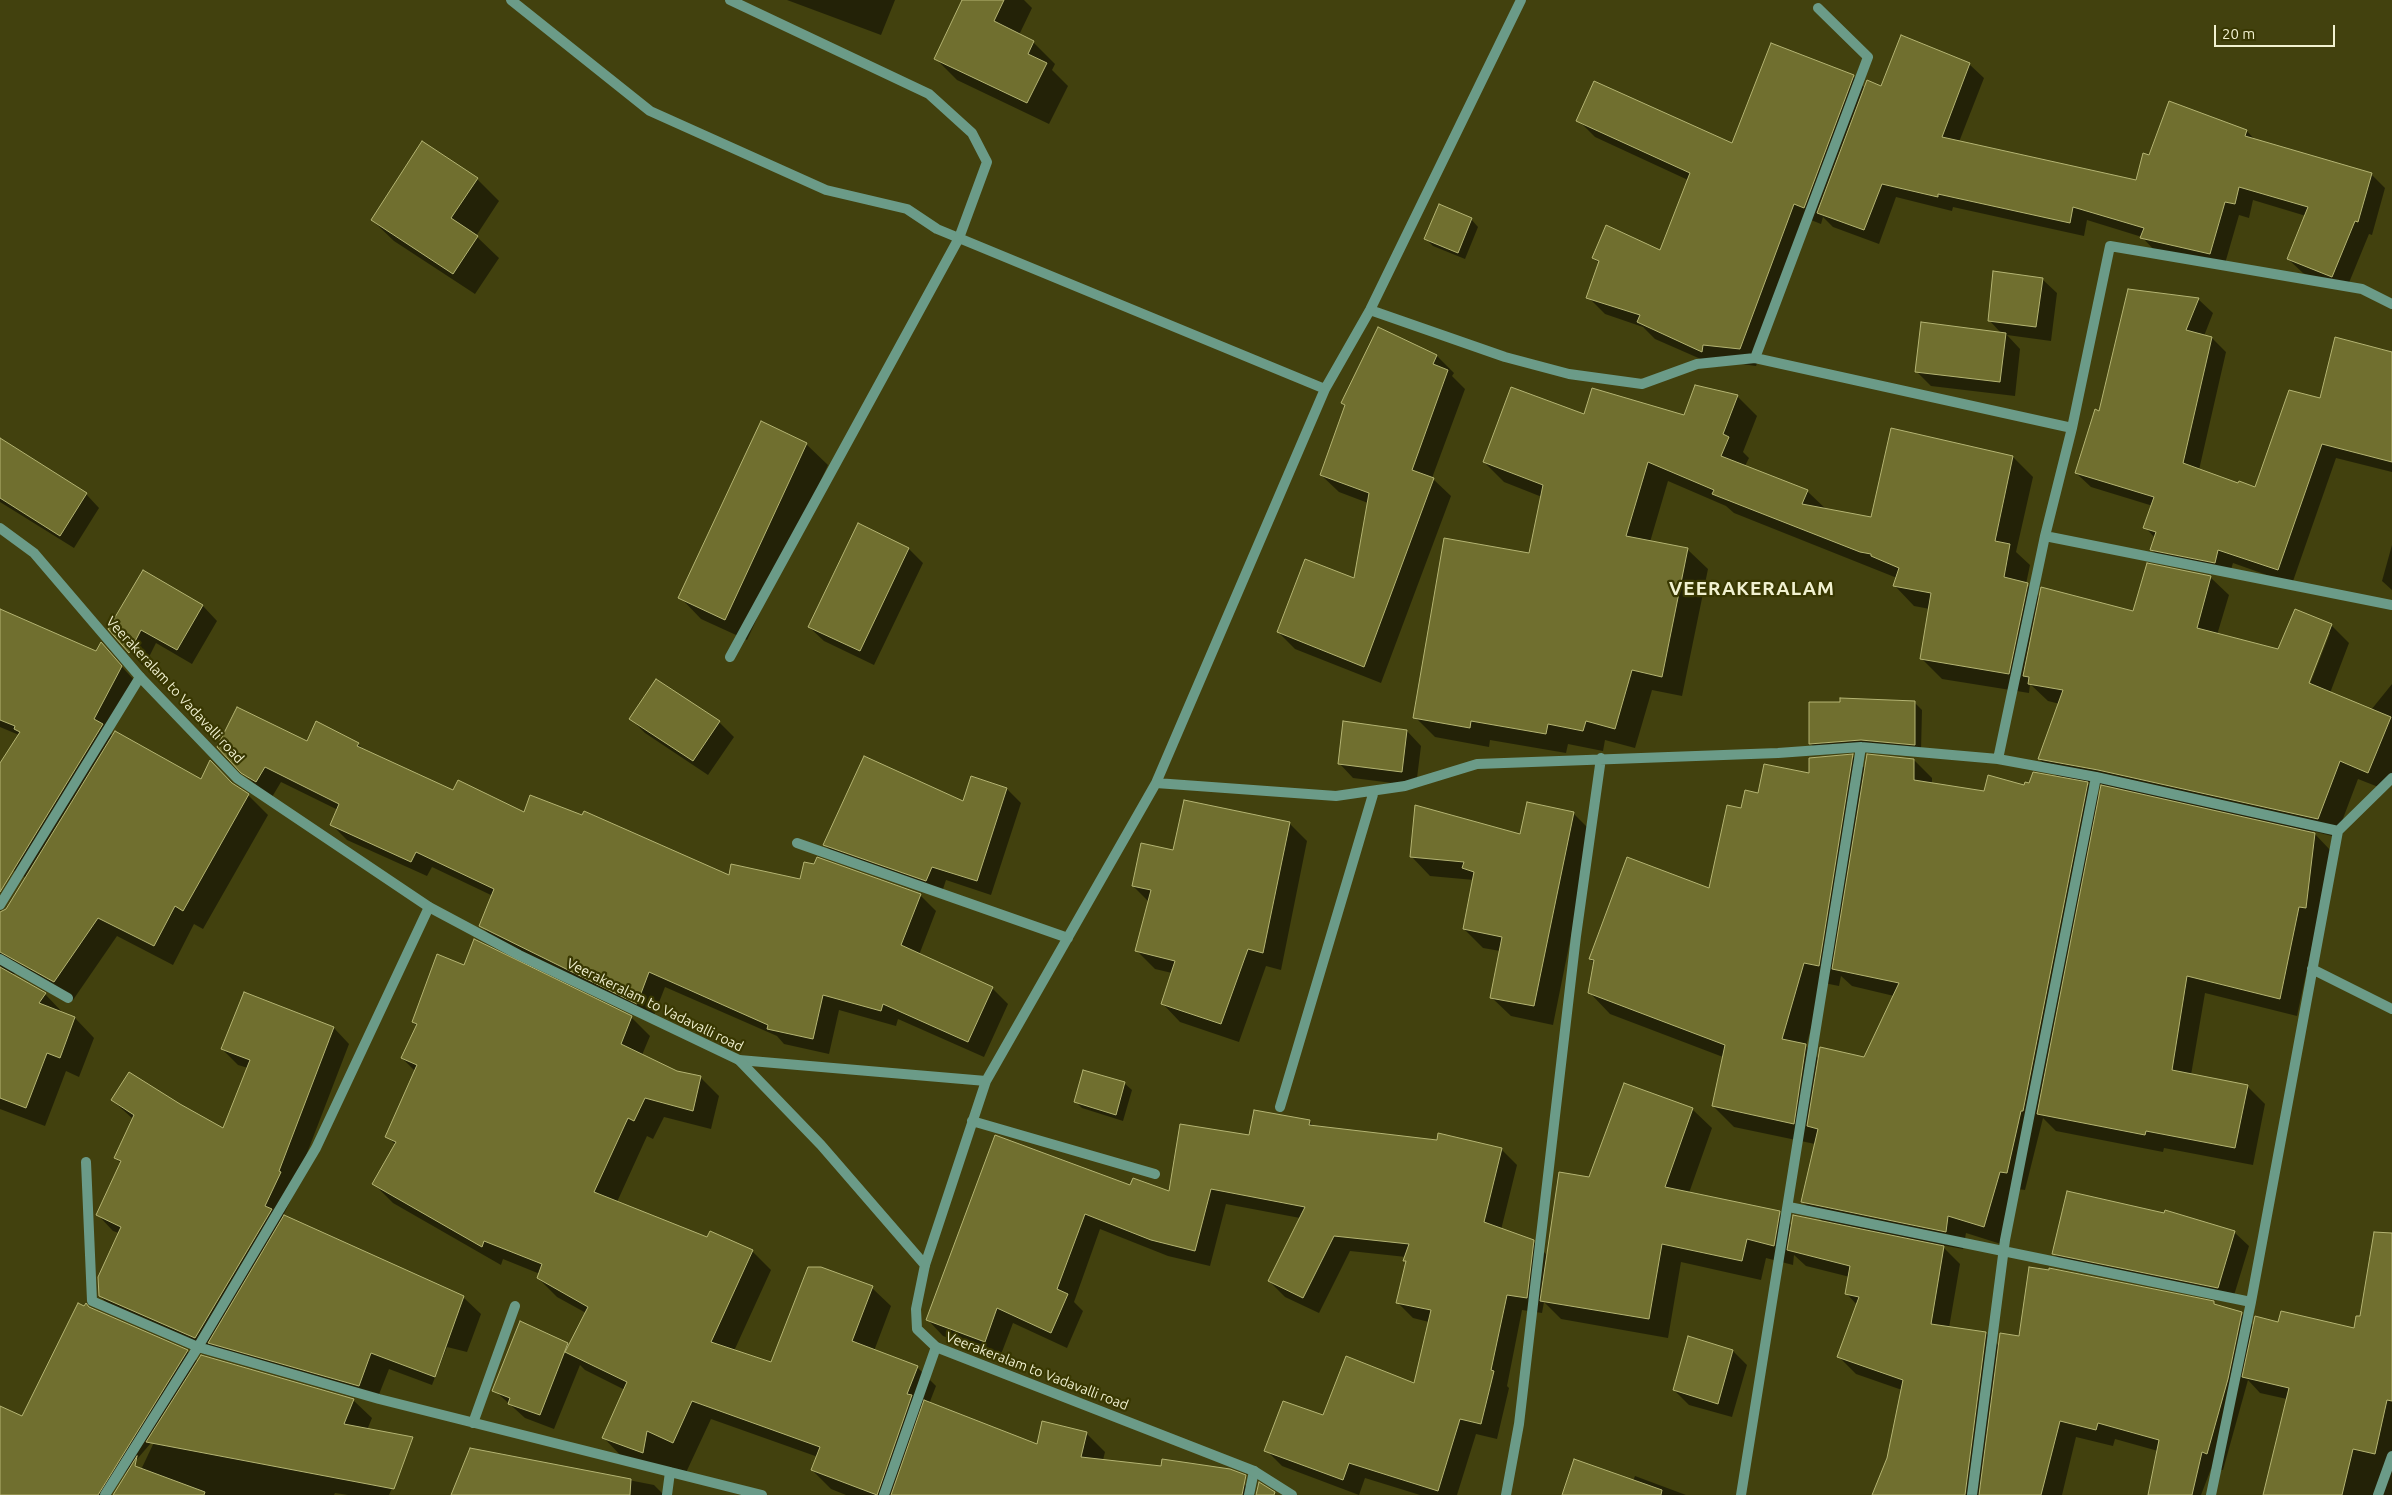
<!DOCTYPE html>
<style>
body{margin:0}
#map{position:relative;width:2392px;height:1495px;overflow:hidden;background:#42410e;font-family:Ubuntu,sans-serif}
canvas{display:block}
.scale{position:absolute;left:2214px;top:25px;width:121px;height:22px;box-sizing:border-box;border:2px solid #f1f1d0;border-top:0;padding-left:6px;font-size:15px;line-height:18px;white-space:nowrap;color:#f1f1d0;-webkit-text-stroke:4px #383701;paint-order:stroke}
</style>
<div id="map">
<canvas width="2392" height="1495"></canvas>
<div class="scale">20 m</div>
</div>
<script>
const g = document.querySelector('canvas').getContext('2d');
g.lineJoin = 'round';
function fill(path, color) { g.fillStyle = color; g.fill(path, 'evenodd'); }
const toPath = rows => new Path2D(rows.map(r => 'M' + r).join(''));
function stroke(path, color, width, dash) { g.strokeStyle = color; g.lineWidth = width; g.lineCap = dash ? 'butt' : 'round'; g.setLineDash(dash || []); g.stroke(path); }
function label(font, color, halo, rows, align = 'center') {
  g.font = font + ' Ubuntu,sans-serif'; g.lineWidth = 4.5; g.setLineDash([]); g.textBaseline = 'middle'; g.strokeStyle = halo; g.fillStyle = color; for (const [text, x, y, turn = 0] of rows) {
    g.save(); g.translate(x, y); g.rotate((+turn || 0) * Math.PI / 180); g.textAlign = isNaN(turn) ? turn : align; if (halo) g.strokeText(text, 0, 0); g.fillText(text, 0, 0); g.restore();
  }
}
fill(toPath([
 [787,0,895,0,881,35],
 [963,0,1024,0,1032,8,1019,35,1033,42,1055,64,1052,70,1068,86,1049,124,957,80,935,58],
 [1969,64,1984,78,1959,142,2137,181,2149,156,2170,102,2247,131,2255,140,2371,174,2385,188,2372,235,2369,234,2346,290,2303,273,2288,259,2306,216,2253,200,2249,218,2239,215,2224,267,2156,252,2142,237,2087,220,2084,236,1953,207,1952,211,1896,197,1879,244,1833,227,1823,217,1821,224,1811,220,1756,366,1720,361,1719,367,1655,339,1643,327,1605,314,1588,297,1599,263,1593,258,1661,251,1688,180,1595,137,1578,120,1733,145,1853,76,1865,88,1881,87],
 [477,179,499,201,476,236,499,258,475,294,394,241,372,220],
 [1471,219,1478,227,1465,259,1433,246,1426,239],
 [2042,279,2057,293,2051,341,2007,335,2020,349,2015,396,1931,386,1916,371,2002,334,1989,320],
 [2198,299,2213,313,2204,336,2212,338,2226,352,2199,470,2239,485,2256,488,2321,400,2392,353,2392,472,2336,458,2292,584,2233,563,2229,576,2166,564,2152,550,2155,538,2145,527,2153,506,2091,487,2076,473,2100,412],
 [1379,328,1437,356,1454,373,1452,376,1465,389,1432,478,1451,496,1381,683,1295,649,1278,632,1355,580,1368,503,1339,492,1321,475,1346,407,1343,403],
 [1737,396,1757,416,1743,452,1749,458,1745,466,1807,491,1827,510,1872,519,2013,457,2033,477,2016,552,2030,565,2026,584,2040,597,2134,612,2210,577,2229,595,2217,635,2279,651,2331,625,2349,643,2330,693,2371,710,2392,684,2392,776,2386,790,2358,779,2336,837,2312,831,2332,852,2297,1016,2205,993,2191,1075,2247,1086,2265,1104,2253,1165,2164,1148,2163,1152,2056,1131,2043,1118,2025,1190,2018,1189,2001,1244,1966,1233,1963,1249,1941,1245,1960,1264,1949,1328,1986,1333,1999,1346,2020,1337,2213,1303,2217,1306,2241,1313,2254,1326,2279,1324,2355,1330,2392,1251,2392,1495,2263,1495,2287,1399,2260,1393,2248,1380,2223,1470,2211,1469,2201,1495,2149,1495,2158,1451,2115,1439,2113,1446,2076,1437,2062,1495,1874,1495,1888,1459,1902,1390,1856,1374,1839,1357,1857,1305,1847,1294,1850,1277,1806,1266,1794,1255,1793,1265,1766,1258,1761,1280,1681,1262,1668,1338,1561,1319,1544,1302,1542,1313,1522,1310,1507,1386,1509,1388,1497,1439,1476,1434,1457,1495,1420,1495,1365,1478,1359,1495,1282,1466,1266,1450,1323,1417,1415,1385,1429,1322,1413,1318,1398,1303,1407,1262,1406,1257,1350,1251,1319,1313,1285,1297,1269,1281,1300,1218,1226,1204,1210,1266,1168,1256,1100,1229,1074,1302,1083,1311,1067,1348,1013,1323,1000,1357,943,1336,928,1320,995,1136,1131,1186,1170,1193,1250,1137,1309,1122,1315,1127,1501,1149,1517,1165,1501,1230,1533,1241,1548,1256,1590,1179,1692,1109,1712,1128,1689,1193,1779,1213,1792,1226,1823,1222,1803,1202,1815,1144,1734,1127,1713,1106,1723,1057,1610,1014,1590,993,1594,963,1590,959,1710,890,1742,809,1759,794,1852,756,1866,769,1914,760,1932,778,1932,784,1985,793,2025,787,2059,778,2039,759,2060,704,2048,701,2030,684,2029,693,1942,679,1922,659,1930,609,1914,606,1895,586,1897,578,1734,513,1726,506,1668,481,1650,542,1688,550,1708,569,1682,696,1652,690,1635,748,1605,740,1603,751,1568,744,1566,753,1490,740,1489,747,1435,737,1415,717,1530,554,1542,497,1504,482,1484,462,1584,415,1685,416],
 [2327,633,2330,633,2308,689,2305,688],
 [2086,782,2103,785,2100,797],
 [1841,976,1852,986,1894,996,1864,1059,1819,1059,1806,1046,1824,983,1839,986],
 [0,440,86,494,99,508,74,548,0,502],
 [806,444,828,465,747,640,701,619,680,597],
 [2392,545,2392,590,2382,581],
 [909,549,923,563,874,665,824,641,809,627],
 [143,571,203,606,217,621,192,664,156,643,144,667,110,629],
 [0,610,96,652,101,644,135,681,109,732,113,736,201,780,234,785,248,795,268,815,203,929,194,924,173,965,117,936,73,1000,24,972,19,971,12,975,45,994,64,1014,75,1018,94,1038,79,1077,66,1071,45,1126,0,1109,0,926,31,881,0,862,0,766,19,735,0,727],
 [656,680,719,722,734,737,708,775,645,733,631,719],
 [1915,703,1922,710,1921,751,1817,750,1810,743],
 [1407,731,1421,746,1416,786,1353,778,1339,763],
 [307,743,358,744,364,750,453,791,730,877,801,880,920,895,936,911,919,955,992,988,1008,1004,984,1057,898,1019,896,1026,839,1010,829,1054,784,1044,777,1036,665,987,653,1018,497,942,481,926,493,896,432,867,427,876,347,840,331,824,338,810,281,782,272,797,259,788,242,772],
 [1007,789,1021,803,991,895,946,880,941,895,839,859,824,844],
 [1573,813,1592,832,1553,1025,1511,1016,1491,997,1500,951,1483,948,1464,929,1474,880,1430,876,1411,856,1521,835],
 [1289,823,1307,841,1281,970,1266,966,1239,1042,1180,1022,1162,1003,1172,973,1155,969,1137,951,1149,902,1133,886,1174,851],
 [465,966,631,1017,650,1036,642,1055,677,1072,700,1077,719,1096,711,1129,664,1117,653,1139,647,1136,617,1202,708,1239,752,1251,771,1270,734,1351,772,1364,872,1288,891,1306,874,1351,917,1367,936,1386,929,1404,1037,1446,1086,1433,1105,1452,1103,1460,1162,1467,1230,1470,1249,1489,1248,1495,846,1495,831,1489,812,1470,818,1457,711,1419,683,1479,622,1457,604,1438,625,1390,585,1370,580,1365,554,1429,525,1418,494,1390,567,1344,569,1346,586,1313,557,1297,538,1278,540,1274,503,1259,501,1265,393,1203,374,1184,396,1145,387,1136,416,1072,402,1058,418,1027,413,1022],
 [244,993,334,1028,349,1044,294,1187,296,1189,283,1216,463,1297,481,1314,467,1352,447,1347,432,1385,389,1369,376,1402,211,1353,116,1312,100,1296,119,1233,113,1231,98,1215,121,1163,115,1158,133,1119,112,1100,179,1105,224,1130,248,1068,238,1065,222,1049],
 [1124,1083,1132,1090,1123,1121,1082,1108,1075,1101],
 [2234,1232,2249,1246,2232,1302,2068,1268,2054,1254],
 [90,1309,187,1351,198,1362,353,1400,372,1418,367,1430,407,1452,389,1495,348,1495,335,1493,334,1495,129,1495,157,1436,106,1495,0,1495,0,1407,23,1418],
 [1733,1351,1747,1365,1732,1417,1689,1405,1674,1390],
 [470,1449,654,1485,664,1495,452,1495],
 [1635,1476,1686,1495,1563,1495,1633,1481]
]), '#0007');
const building = toPath([
 [962,0,1004,0,994,21,1034,41,1028,54,1047,63,1027,103,934,59,962,0],
 [1901,35,1970,63,1942,137,2136,180,2143,153,2149,155,2169,101,2247,130,2245,136,2372,173,2358,222,2355,221,2332,277,2287,259,2308,207,2239,187,2235,204,2225,202,2210,254,2140,238,2144,228,2073,207,2070,223,1938,194,1938,197,1882,184,1864,230,1817,213,1867,80,1881,86,1901,35],
 [1771,43,1854,75,1804,208,1794,204,1740,349,1703,345,1702,352,1637,322,1640,315,1586,298,1599,261,1592,258,1606,225,1660,250,1690,173,1576,121,1594,81,1732,143,1771,43],
 [422,141,478,178,451,218,478,236,453,274,371,220,422,141],
 [1439,204,1472,218,1458,253,1424,239,1439,204],
 [1993,271,2043,278,2036,327,1988,321,1993,271],
 [2128,289,2199,298,2186,330,2212,337,2183,463,2238,483,2239,481,2255,487,2289,390,2320,398,2335,337,2392,352,2392,462,2322,444,2278,570,2218,550,2215,563,2150,550,2156,532,2143,528,2154,497,2075,473,2095,409,2099,411,2128,289],
 [1921,322,2006,333,2000,382,1915,372,1921,322],
 [1378,327,1437,355,1433,364,1448,370,1412,470,1434,478,1364,667,1277,632,1305,559,1354,578,1369,493,1320,475,1345,405,1341,403,1378,327],
 [1695,385,1738,395,1723,434,1729,437,1721,456,1808,490,1802,504,1871,517,1891,428,2013,456,1995,541,2010,544,2004,577,2028,583,2009,674,1920,659,1931,593,1893,586,1899,568,1871,556,1871,554,1860,552,1712,494,1714,490,1648,462,1626,536,1688,548,1662,677,1632,670,1615,729,1586,721,1583,731,1548,724,1546,734,1471,721,1470,728,1413,718,1444,538,1529,553,1543,485,1483,462,1511,387,1584,414,1592,388,1684,415,1695,385],
 [761,421,807,443,725,620,678,598,761,421],
 [0,438,87,493,60,536,0,498,0,438],
 [858,523,909,548,860,651,808,627,858,523],
 [2147,563,2211,576,2197,628,2278,649,2295,609,2332,624,2309,683,2391,717,2368,773,2340,761,2318,819,2098,770,2038,759,2063,690,2028,684,2029,677,2023,676,2041,587,2133,611,2147,563],
 [143,570,203,605,177,650,141,630,129,653,108,629,143,570],
 [0,609,96,651,101,642,122,666,94,719,103,724,0,892,0,763,20,732,14,729,15,726,0,720,0,609],
 [656,679,720,721,693,761,629,719,656,679],
 [1840,698,1915,701,1915,745,1861,740,1809,744,1809,702,1840,702,1840,698],
 [237,707,307,741,316,721,359,743,357,746,453,790,458,780,524,812,530,795,582,815,584,811,729,875,731,864,800,879,804,862,814,864,817,857,921,894,901,945,993,987,968,1042,883,1004,881,1011,823,995,813,1039,767,1029,768,1025,649,972,637,1004,479,926,494,889,416,852,411,862,330,825,339,804,265,767,256,782,241,773,217,747,237,707],
 [1343,721,1407,730,1402,772,1338,764,1343,721],
 [115,731,201,779,210,760,232,783,249,794,183,911,175,906,154,946,98,918,54,982,0,952,0,912,6,909,115,731],
 [1853,754,1819,966,1804,963,1782,1039,1806,1044,1794,1124,1712,1106,1725,1045,1588,993,1594,960,1589,959,1627,857,1709,888,1727,805,1741,808,1745,790,1758,793,1764,764,1809,773,1809,758,1853,754],
 [1867,754,1914,759,1914,780,1984,791,1988,775,2024,785,2025,782,2029,783,2033,772,2088,782,2023,1111,2021,1111,2007,1173,2000,1172,1984,1227,1948,1216,1946,1232,1801,1202,1818,1129,1807,1126,1820,1047,1864,1057,1899,983,1832,969,1867,754],
 [864,756,963,801,971,776,1007,788,977,881,932,867,926,881,823,845,864,756],
 [2101,785,2315,833,2306,908,2299,907,2280,999,2187,976,2172,1070,2248,1085,2235,1148,2146,1131,2145,1135,2037,1114,2101,785],
 [1184,800,1290,822,1263,953,1248,949,1221,1024,1161,1004,1175,961,1135,951,1151,890,1132,886,1141,843,1173,850,1184,800],
 [1527,802,1574,812,1534,1006,1490,998,1502,937,1463,929,1474,872,1462,868,1464,862,1410,857,1415,805,1520,834,1527,802],
 [474,939,632,1016,621,1044,677,1071,701,1076,693,1111,645,1098,634,1121,628,1118,594,1192,707,1237,710,1231,753,1250,711,1342,771,1362,808,1267,821,1267,873,1286,852,1341,918,1366,907,1394,912,1395,877,1495,811,1470,820,1447,692,1401,673,1443,647,1431,643,1453,602,1438,627,1382,565,1352,588,1307,537,1278,542,1264,484,1241,482,1247,372,1184,396,1142,385,1137,417,1065,401,1058,417,1024,412,1022,437,954,464,965,474,939],
 [0,967,46,993,39,1003,75,1017,60,1058,47,1053,26,1108,0,1098,0,967],
 [244,992,334,1027,279,1171,281,1172,265,1206,272,1209,195,1338,99,1296,98,1277,121,1227,96,1215,121,1161,114,1158,134,1115,111,1100,129,1072,180,1104,223,1128,250,1060,221,1049,244,992],
 [1083,1070,1125,1082,1116,1115,1074,1102,1083,1070],
 [1624,1083,1693,1108,1665,1187,1780,1211,1774,1246,1747,1239,1742,1261,1662,1244,1649,1319,1540,1301,1559,1172,1589,1177,1624,1083],
 [1254,1110,1310,1120,1309,1125,1437,1140,1438,1133,1502,1148,1484,1222,1534,1240,1527,1298,1507,1295,1491,1370,1494,1371,1481,1424,1460,1419,1438,1491,1349,1463,1343,1480,1264,1451,1283,1401,1323,1415,1346,1356,1414,1383,1431,1310,1396,1303,1406,1261,1403,1261,1409,1244,1334,1236,1303,1298,1268,1281,1305,1207,1211,1189,1195,1251,1151,1240,1085,1214,1057,1289,1068,1294,1051,1333,997,1308,985,1342,926,1320,995,1135,1130,1185,1133,1178,1169,1191,1180,1124,1249,1135,1254,1110],
 [2067,1191,2164,1213,2165,1210,2235,1231,2218,1288,2052,1254,2067,1191],
 [284,1215,464,1296,435,1377,371,1353,359,1386,208,1343,284,1215],
 [1793,1215,1944,1246,1931,1324,1986,1332,1965,1495,1872,1495,1887,1458,1903,1380,1837,1357,1859,1297,1845,1294,1850,1266,1787,1250,1793,1215],
 [2374,1232,2392,1233,2392,1401,2387,1400,2375,1454,2353,1449,2342,1495,2263,1495,2289,1388,2242,1377,2255,1316,2278,1322,2281,1311,2354,1328,2356,1316,2360,1316,2374,1232],
 [2029,1267,2049,1270,2049,1268,2214,1301,2214,1304,2242,1312,2228,1379,2207,1454,2202,1452,2192,1495,2148,1495,2159,1440,2098,1423,2096,1430,2060,1421,2041,1495,1979,1495,2000,1333,2019,1336,2029,1267],
 [78,1303,84,1306,86,1303,89,1307,188,1350,98,1495,0,1495,0,1406,22,1416,78,1303],
 [520,1321,568,1343,540,1415,508,1404,510,1398,492,1391,520,1321],
 [1688,1336,1733,1350,1718,1404,1673,1390,1688,1336],
 [201,1355,354,1399,344,1424,413,1437,394,1489,146,1442,201,1355],
 [924,1400,1037,1444,1042,1421,1087,1432,1081,1457,1161,1466,1162,1459,1230,1469,1246,1475,1242,1495,891,1495,924,1400],
 [470,1448,631,1479,630,1495,451,1495,470,1448],
 [137,1456,135,1466,205,1492,204,1495,113,1495,137,1456],
 [1574,1459,1662,1490,1661,1495,1562,1495,1574,1459],
 [1259,1482,1275,1492,1274,1495,1256,1495,1259,1482]
]);
fill(building, '#706f2f');
stroke(building, '#b4b473', 1);
stroke(toPath([
 [511,0,650,111,826,190,907,209,937,229,1325,389],
 [730,0,929,94,972,133,987,162,959,238,730,657],
 [2392,304,2362,289,2110,246,2072,428,2045,536,2392,605],
 [1370,310,1505,357,1569,374,1642,384,1697,364,1755,358,2072,428],
 [1755,358,1868,57,1818,8],
 [1998,759,2045,536],
 [2096,777,2338,831,2392,778],
 [1156,783,1336,796,1405,786,1477,764,1778,753,1861,747,1998,759,2096,777,2005,1240,1972,1495],
 [797,843,1068,938],
 [0,905,140,677],
 [0,959,68,998],
 [2312,969,2392,1009],
 [739,1060,986,1081],
 [1280,1107,1374,791],
 [972,1121,1155,1174],
 [86,1162,92,1301,198,1347,379,1399,762,1495],
 [1789,1207,2251,1302],
 [925,1265,986,1081,1156,783,1325,389,1370,310,1521,0],
 [473,1423,515,1306],
 [105,1495,198,1347,316,1148,429,907],
 [667,1495,670,1472],
 [884,1495,936,1347],
 [1249,1495,1254,1471],
 [1506,1495,1519,1424,1576,936,1601,758],
 [1741,1495,1861,747],
 [2211,1495,2251,1302,2338,831],
 [2378,1495,2392,1456]
]), '#6b9b88', 10);
stroke(toPath([
 [0,528,34,553,140,677,237,778,429,907,519,955,739,1060,821,1145,925,1265,916,1309,917,1329,936,1347,1254,1471,1292,1495]
]), '#6b9b88', 10);
label('14px', '#f1f1d0', '#383701', [
 ["Veerakeralam to Vadavalli road",175,690,47],
 ["Veerakeralam to Vadavalli road",655,1005,26],
 ["Veerakeralam to Vadavalli road",1037,1371,21]
]);
g.letterSpacing = '1px';
label('bold 19px', '#f1f1d0', '#383701', [
 ["VEERAKERALAM",1752,589]
]);
g.letterSpacing = '0px';
</script>
